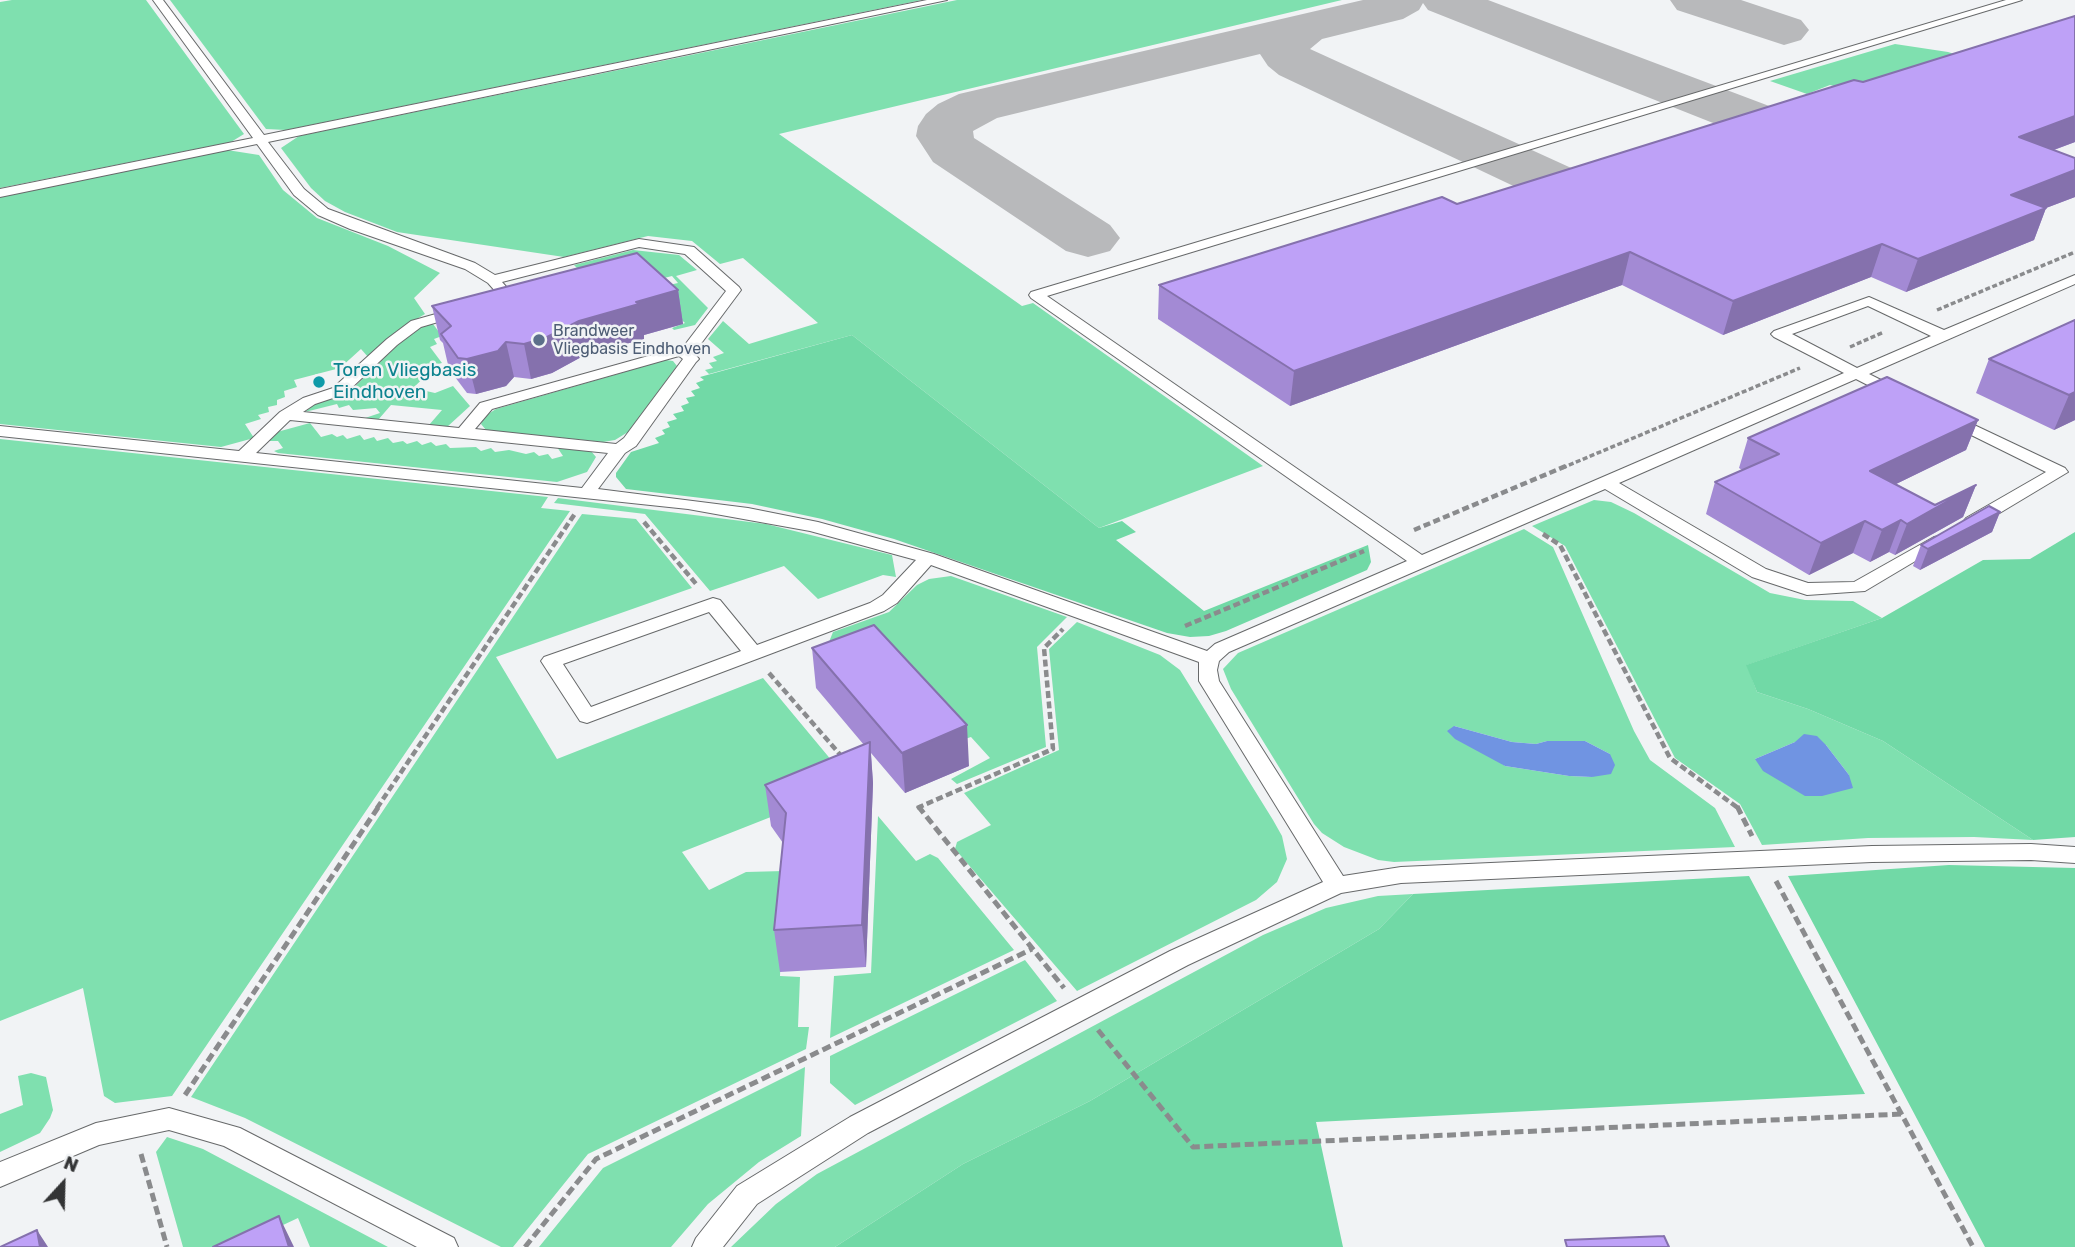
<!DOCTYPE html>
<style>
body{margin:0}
#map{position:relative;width:2075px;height:1247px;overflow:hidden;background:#f1f3f5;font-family:Rubik,sans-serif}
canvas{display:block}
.north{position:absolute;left:28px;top:1149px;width:70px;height:70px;-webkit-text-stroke:5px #f1f3f5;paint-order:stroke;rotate:22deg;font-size:19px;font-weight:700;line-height:28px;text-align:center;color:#333435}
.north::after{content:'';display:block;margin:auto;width:24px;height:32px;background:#333435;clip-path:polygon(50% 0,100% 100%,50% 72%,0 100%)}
</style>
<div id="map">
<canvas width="2075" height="1247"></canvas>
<div class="north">N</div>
</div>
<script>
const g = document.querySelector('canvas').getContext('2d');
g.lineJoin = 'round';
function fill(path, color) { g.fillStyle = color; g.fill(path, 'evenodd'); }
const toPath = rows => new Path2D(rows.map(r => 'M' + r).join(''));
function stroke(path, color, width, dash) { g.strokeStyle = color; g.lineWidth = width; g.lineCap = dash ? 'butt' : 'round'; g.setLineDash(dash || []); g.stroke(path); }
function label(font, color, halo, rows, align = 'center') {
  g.font = font + ' Rubik,sans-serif'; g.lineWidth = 5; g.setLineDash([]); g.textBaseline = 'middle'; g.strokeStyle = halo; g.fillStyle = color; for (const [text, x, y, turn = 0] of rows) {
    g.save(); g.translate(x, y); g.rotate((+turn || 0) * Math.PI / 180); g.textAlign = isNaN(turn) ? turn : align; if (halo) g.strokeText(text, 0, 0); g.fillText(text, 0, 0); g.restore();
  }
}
fill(toPath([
 [12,0,146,0,244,134,231,142,0,188,0,2],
 [170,0,922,0,286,130,266,129],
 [957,0,1342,0,779,134,1022,306,1033,303,1263,466,1099,528,852,335,709,374,705,370,713,368,709,363,717,361,713,357,724,353,708,339,723,321,749,344,818,323,743,258,720,264,692,241,648,236,564,257,397,232,345,212,325,201,311,188,281,148,299,136],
 [1895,44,1948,52,2004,70,1880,98,1830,85,1807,94,1770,81],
 [227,150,259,155,283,190,317,218,388,246,440,273,414,298,425,314,403,327,368,357,361,349,340,368,294,380,297,387,284,391,285,397,277,400,277,405,268,407,269,412,258,415,261,419,245,424,254,438,221,447,0,424,0,197],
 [633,250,679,255,697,270,676,276,708,308,695,325,674,330,672,328,685,323,669,308,660,287,678,283,672,276,641,284,582,273,574,265],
 [428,324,433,324,442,336,434,339,437,344,430,347,442,363,430,366,432,370,413,388,435,393,453,386,470,406,447,427,429,425,442,410,391,405,378,420,362,419,380,413,376,408,353,410,349,405,339,408,337,404,305,412,316,403,345,396,409,334],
 [666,360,673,361,677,366,628,432,615,440,603,442,495,431,486,430,481,424,485,416,496,409],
 [310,423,321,437,332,434,337,437,343,435,347,439,360,435,364,440,374,437,377,441,388,438,393,443,403,441,407,444,417,441,422,445,431,442,436,446,446,444,450,448,476,447,481,451,491,448,495,452,509,450,526,454,534,452,539,456,548,454,552,459,563,456,557,447,591,451,596,457,587,472,557,482,278,453,274,451,283,448,278,441,268,441,277,432],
 [0,439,548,497,541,508,570,511,172,1096,115,1103,104,1096,83,988,0,1021],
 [558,498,766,524,892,555,896,577,883,575,818,599,784,566,710,591,645,514,554,503],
 [1594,500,1611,502,1634,513,1770,593,1805,600,1853,601,1882,618,1747,665,1757,692,1808,709,1883,741,2033,840,1974,837,1868,838,1762,845,1740,804,1675,758,1565,546,1532,526],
 [1795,742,1826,745,1849,775,1755,759],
 [582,514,636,519,692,588,496,657,557,759,763,678,852,785,682,852,709,890,746,872,784,871,780,976,800,977,798,1027,809,1027,806,1049,588,1154,513,1247,501,1247,245,1118,191,1097],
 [1524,529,1553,547,1634,731,1650,760,1715,808,1735,847,1394,862,1378,860,1344,847,1322,833,1314,824,1231,689,1223,669,1238,653],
 [1454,726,1512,742,1536,744,1547,741,1585,741,1610,754,1592,777,1569,776,1505,766],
 [951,576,1067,617,1037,647,1046,747,957,784,951,779,990,758,971,737,956,742,829,642,833,632,889,612,917,585,929,579],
 [1077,622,1160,655,1180,670,1273,820,1282,836,1287,859,1277,882,1256,900,1077,991,955,849,957,842,991,825,964,793,1059,750,1049,649],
 [878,816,916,861,930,854,938,858,1014,950,830,1038,834,976,871,973],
 [1413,894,1379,929,1090,1101,963,1164,835,1247,731,1247,776,1204,817,1174,1263,935,1326,908,1378,896],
 [1025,960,1057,1001,855,1105,830,1083,830,1056],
 [805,1067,801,1136,759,1162,708,1204,671,1247,539,1247,603,1168],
 [31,1073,46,1077,53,1110,50,1118,40,1133,0,1152,0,1114,23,1105,18,1076],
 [167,1137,203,1149,388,1247,310,1247,298,1218,236,1247,183,1247,156,1152]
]), '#7fe0af');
fill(toPath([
 [852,335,1099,528,1122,521,1136,532,1116,540,1204,611,1368,545,1371,562,1367,570,1226,631,1209,636,1190,637,1167,633,894,539,822,519,752,504,626,489,616,477,616,473,631,452,659,443,655,438,665,434,662,430,670,427,667,422,677,419,673,414,684,411,681,406,689,403,686,398,695,396,691,391,700,388,696,383,704,380,700,377],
 [2075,532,2075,837,2033,840,1883,741,1808,709,1757,692,1746,665,1882,618,1983,560,2030,559],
 [1949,865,2075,868,2075,1247,1985,1247,1788,876],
 [1749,876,1865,1094,1316,1122,1343,1247,835,1247,963,1164,1090,1101,1379,929,1413,894]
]), '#71d9a6');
fill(toPath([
 [1454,726,1512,742,1536,744,1547,741,1585,741,1610,754,1615,765,1611,774,1592,777,1569,776,1505,766,1455,739,1447,731],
 [1804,734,1817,736,1826,745,1849,775,1853,788,1822,796,1805,796,1763,771,1755,759,1795,742]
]), '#7094e2');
fill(toPath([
 [1363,0,1488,0,1801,118,1809,130,1801,142,1781,147,1761,142,1428,10,1423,3,1419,10,1403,19,1322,39,1310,49,1602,182,1611,195,1602,208,1581,213,1560,208,1279,75,1268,66,1260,54,997,118,973,131,974,138,1110,225,1120,238,1110,251,1088,257,1066,251,933,162,916,136,918,126,926,114,938,104,959,94,1363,0],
 [1670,0,1741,0,1801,20,1809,30,1801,40,1784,45,1677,10,1670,0]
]), '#b8b9bb');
const service = toPath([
 [153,0,163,0,264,135,927,0,947,0,268,142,304,189,328,209,475,263,495,275,639,239,694,247,739,287,741,290,694,353,699,359,696,362,636,446,625,453,598,489,748,508,818,522,934,554,1207,651,1215,644,1407,561,1031,298,1029,295,1031,292,2006,0,2022,0,1047,296,1422,555,1844,373,1774,337,1771,334,1774,331,1869,297,1944,330,2075,275,2075,284,1869,374,1903,391,1905,394,1903,397,1891,397,1856,379,1619,483,1766,569,1808,583,1854,582,1934,537,1940,536,1949,541,1865,591,1807,595,1752,577,1605,489,1229,652,1219,661,1217,670,1219,681,1343,876,1401,867,1872,846,2031,844,2075,847,2075,863,2031,860,1872,862,1401,883,1341,893,1188,965,868,1133,757,1204,723,1247,692,1247,696,1238,737,1186,850,1117,1170,951,1323,882,1199,681,1199,662,931,565,897,603,884,611,587,723,580,721,541,661,544,657,713,598,720,600,757,645,870,603,883,595,916,560,810,531,688,509,0,436,0,426,239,451,280,412,303,398,333,388,387,339,411,321,457,308,462,309,464,312,462,315,421,327,397,345,345,394,315,404,303,412,459,428,480,403,684,346,726,291,685,254,639,247,502,282,524,307,517,311,512,310,488,283,465,269,350,229,318,215,294,195,257,144,0,197,0,189,253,138,153,0],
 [1868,306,1931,336,1857,368,1792,334,1868,306],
 [679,356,683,359,624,438,616,444,475,429,492,409,679,356],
 [290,420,608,453,582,488,256,453,290,420],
 [709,612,741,651,591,707,563,664,709,612],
 [1953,415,2065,468,2068,472,1978,526,1966,526,1963,522,1966,518,2046,472,1947,423,1945,420,1947,417,1953,415],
 [169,1108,240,1128,454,1238,458,1247,417,1247,224,1146,169,1130,99,1145,0,1187,0,1162,96,1123,169,1108]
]);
stroke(service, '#67696a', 2);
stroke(toPath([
 [1937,310,2075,252],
 [1850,347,1884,332],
 [1562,468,1800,368]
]), '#8a8b8d', 3.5, [5, 2.5]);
stroke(toPath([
 [644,522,697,585],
 [1414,530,1566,466],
 [1543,534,1560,545,1670,758,1738,808],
 [1185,626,1364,551],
 [769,673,844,759],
 [377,808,576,512],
 [917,808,1053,749,1044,648,1063,629]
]), '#8a8b8d', 4.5, [7, 3.5]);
stroke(toPath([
 [918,806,1064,988],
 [1737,806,1752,836],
 [1776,881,1973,1247],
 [1098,1030,1193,1147,1901,1114],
 [185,1095,379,806],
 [141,1154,167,1247],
 [525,1247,596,1159,1032,949]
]), '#8a8b8d', 5, [9, 4.5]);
fill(service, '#fff');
fill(toPath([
 [1863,82,2075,142,2054,150,2075,158,2075,197,2046,208,2034,240,1906,292,1871,277,1723,335,1622,285,1290,406,1158,319,1159,285,1457,204],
 [678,290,683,324,644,335,644,339,585,355,552,373,531,379,514,377,506,386,476,394,467,393,449,369,443,343,440,340,432,306],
 [2075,320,2075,420,2054,430,1976,393,1989,359],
 [1978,420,1966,450,1896,484,1935,505,1976,485,1963,517,1895,555,1889,552,1870,562,1853,553,1809,575,1706,514,1715,482,1742,470,1739,468,1748,438],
 [2000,512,1992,532,1920,570,1913,566,1921,545],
 [812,648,969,766,905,793,871,753,873,783,866,967,780,972,774,930,783,843,771,826,765,785,864,745,816,688]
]), '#a38ad4');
fill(toPath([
 [2075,116,2075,142,2007,167,2019,137],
 [2075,170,2075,197,2046,208,2034,240,1906,292,1918,259,2011,195],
 [1882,244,1871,277,1723,335,1733,301],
 [1630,252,1622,285,1290,406,1294,371],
 [678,290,683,324,644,335,644,339,585,355,552,373,531,379,524,344,579,321,636,302],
 [506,342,514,377,506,386,476,394,467,359],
 [2075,392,2075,420,2054,430,2069,395],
 [1978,420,1966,450,1859,502,1870,471],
 [1976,485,1963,517,1895,555,1907,524],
 [2000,512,1992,532,1920,570,1928,549],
 [1901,520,1889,552,1870,562,1882,530],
 [1865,521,1853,553,1809,575,1821,543],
 [967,725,969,766,905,793,902,753],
 [870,742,873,783,866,967,862,925],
 [279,1216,294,1247,289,1247],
 [37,1230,48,1247,40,1247]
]), '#8571ad');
const building = toPath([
 [2075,16,2075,116,2019,137,2075,158,2075,170,2011,195,2046,208,1918,259,1882,244,1733,301,1630,252,1294,371,1159,285,1442,197,1457,204,1854,80,1863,82,2075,16],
 [637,253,678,290,636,302,639,304,579,321,545,338,524,344,506,342,498,351,467,359,458,358,441,334,451,326,432,306,637,253],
 [2075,320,2075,392,2069,395,1989,359,2075,320],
 [1887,377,1978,420,1870,471,1935,505,1976,485,1907,524,1901,520,1882,530,1865,521,1821,543,1715,482,1779,454,1748,438,1887,377],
 [1989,506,2000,512,1928,549,1921,545,1989,506],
 [874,625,967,725,902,753,812,648,874,625],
 [870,742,862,925,774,930,786,813,765,785,870,742],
 [279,1216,289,1247,213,1247,279,1216],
 [37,1230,40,1247,0,1247,37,1230],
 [1664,1236,1669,1247,1567,1247,1565,1240,1664,1236]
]);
fill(building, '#bea1f7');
stroke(building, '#8571ad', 2);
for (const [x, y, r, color] of [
 [539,340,7,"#5c6f8a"],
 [319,382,7,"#0f9aa8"]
]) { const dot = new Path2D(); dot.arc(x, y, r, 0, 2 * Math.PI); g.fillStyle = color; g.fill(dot); stroke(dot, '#f1f3f5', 2.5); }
label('16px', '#4e5e75', '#f1f3f5', [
 ["Brandweer",553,331],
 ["Vliegbasis Eindhoven",553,349]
], 'left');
label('19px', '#0d838f', '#f1f3f5', [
 ["Toren Vliegbasis",333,371],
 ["Eindhoven",333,393]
], 'left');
</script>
